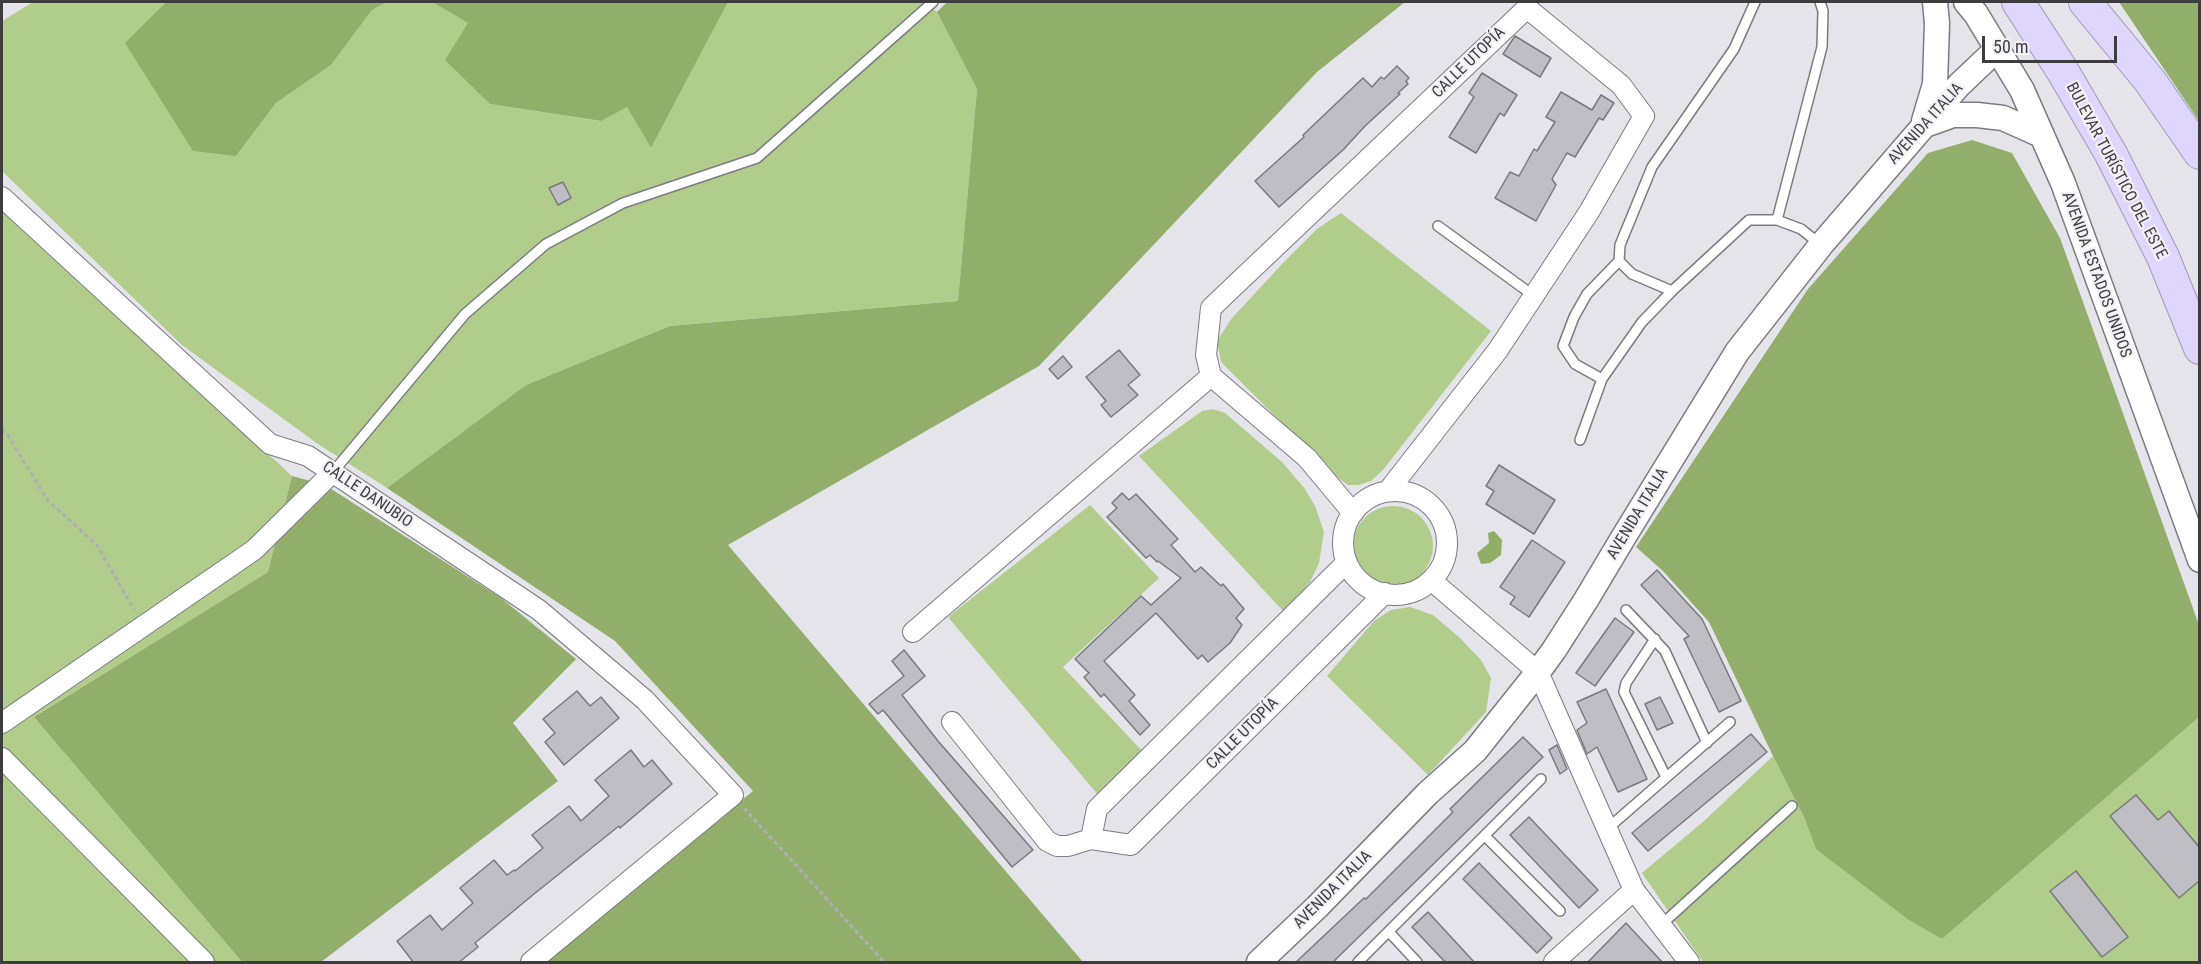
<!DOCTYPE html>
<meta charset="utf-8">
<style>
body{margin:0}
#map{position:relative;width:2201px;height:964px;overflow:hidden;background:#e5e4eb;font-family:"Roboto Condensed",sans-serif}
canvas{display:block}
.frame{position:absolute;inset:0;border:3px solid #3d3c3f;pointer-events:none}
.scale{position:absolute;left:1982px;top:36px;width:135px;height:27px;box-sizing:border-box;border:3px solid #3d3c3f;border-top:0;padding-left:8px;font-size:18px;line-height:21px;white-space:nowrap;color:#3d3c3f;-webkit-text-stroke:4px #f3f1f8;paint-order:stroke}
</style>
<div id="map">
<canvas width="2201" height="964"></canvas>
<div class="frame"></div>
<div class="scale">50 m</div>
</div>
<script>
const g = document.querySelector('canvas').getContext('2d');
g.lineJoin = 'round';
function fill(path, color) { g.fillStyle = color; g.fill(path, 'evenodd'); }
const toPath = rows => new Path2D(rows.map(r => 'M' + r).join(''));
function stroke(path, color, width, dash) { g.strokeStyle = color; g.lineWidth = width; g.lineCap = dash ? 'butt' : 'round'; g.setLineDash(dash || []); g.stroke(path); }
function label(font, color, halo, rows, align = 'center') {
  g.font = font + ' "Roboto Condensed",sans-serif'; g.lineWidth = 4.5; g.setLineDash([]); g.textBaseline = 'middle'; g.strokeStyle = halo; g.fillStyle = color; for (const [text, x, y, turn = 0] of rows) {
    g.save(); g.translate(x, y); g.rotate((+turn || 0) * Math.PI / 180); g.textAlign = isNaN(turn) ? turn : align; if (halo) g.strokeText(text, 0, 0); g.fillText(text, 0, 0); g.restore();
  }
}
fill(toPath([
 [33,2,166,2,126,43,236,156,276,103,331,65,372,10,387,2,432,2,468,23,490,104,600,121,627,106,651,148,728,2,925,2,937,12,977,89,958,301,670,326,526,385,387,488,318,444,182,345,2,171,2,21],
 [2,207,292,476,268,572,34,717,242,962,2,962],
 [1341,213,1491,331,1383,470,1371,481,1358,485,1348,485,1334,475,1221,362,1217,341,1232,318,1284,262,1317,229],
 [1213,409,1225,413,1282,462,1305,489,1315,506,1324,532,1319,563,1310,582,1285,613,1139,456,1202,411],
 [1090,505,1159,578,1063,667,1144,753,1099,796,948,617],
 '1353 546a40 40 0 1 1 80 0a40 40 0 1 1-80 0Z',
 [1410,607,1433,615,1460,638,1481,660,1491,678,1486,712,1428,775,1327,676,1374,621,1391,610],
 [2199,716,2199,962,1703,962,1642,873,1704,821,1773,756,1804,817,1816,849,1942,939]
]), '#b0cd8b');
fill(toPath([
 [166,2,387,2,372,10,331,65,276,103,236,156,193,151,125,43],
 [432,2,728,2,651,148,627,107,601,121,490,104,445,60,468,23],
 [947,2,1405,2,1317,72,1039,366,728,545,1083,962,546,962,753,791,615,641,387,488,526,385,670,326,958,301,977,89,937,12],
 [2119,2,2199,2,2199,121],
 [1972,140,2012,153,2060,238,2199,625,2200,716,1942,939,1909,920,1816,849,1804,817,1773,756,1709,622,1663,571,1636,547,1808,289,1928,153],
 [292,476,325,485,501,598,576,659,513,723,558,781,321,962,242,962,34,717,268,572]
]), '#91ae6a');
fill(toPath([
 [1494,531,1502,540,1501,555,1490,563,1481,564,1477,553,1489,543,1488,533]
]), '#91ae69');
const building = toPath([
 [1515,36,1551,58,1540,77,1503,54,1515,36],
 [1397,66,1409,78,1406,81,1408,84,1398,93,1400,94,1365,126,1343,150,1279,207,1255,181,1304,137,1303,135,1363,78,1372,87,1381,77,1384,79,1397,66],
 [1482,73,1517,95,1504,116,1500,113,1476,153,1449,137,1474,97,1469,93,1482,73],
 [1561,92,1592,110,1601,95,1614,103,1603,120,1599,118,1575,157,1567,153,1552,179,1556,185,1536,221,1495,198,1510,172,1519,176,1534,149,1537,151,1555,122,1546,117,1561,92],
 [563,182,571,198,558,205,549,188,563,182],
 [1119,350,1140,375,1128,385,1138,395,1111,417,1101,405,1106,401,1086,377,1119,350],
 [1063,356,1072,367,1058,379,1049,369,1063,356],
 [1499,465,1555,500,1534,534,1486,504,1494,491,1486,486,1499,465],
 [1122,493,1129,500,1136,494,1178,539,1171,545,1195,572,1201,567,1221,586,1223,584,1244,609,1236,618,1242,625,1230,643,1208,662,1202,655,1198,659,1156,613,1104,661,1135,695,1129,701,1150,725,1140,735,1104,694,1101,697,1084,677,1089,673,1075,659,1141,596,1151,605,1181,578,1158,561,1157,562,1150,555,1146,558,1107,517,1117,508,1112,503,1122,493],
 [1532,540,1565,562,1529,617,1510,604,1515,597,1500,587,1532,540],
 [1657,570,1702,619,1741,701,1719,712,1684,639,1689,636,1641,585,1657,570],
 [1615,618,1634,632,1595,686,1576,673,1615,618],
 [904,650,925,676,902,695,938,741,1033,850,1012,867,883,710,878,714,869,704,904,676,892,661,904,650],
 [1606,689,1647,779,1618,792,1597,747,1587,754,1577,730,1587,723,1577,702,1606,689],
 [577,691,590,706,601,697,619,718,564,765,545,742,555,733,543,719,577,691],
 [1660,697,1673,723,1657,730,1645,704,1660,697],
 [1751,734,1767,752,1648,851,1632,833,1751,734],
 [1523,737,1543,757,1332,963,1295,963,1364,898,1366,899,1453,812,1450,809,1523,737],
 [1557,745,1567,769,1560,774,1549,750,1557,745],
 [631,750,644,767,652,760,672,784,620,828,619,826,534,894,475,943,478,947,458,963,414,963,397,941,430,915,442,930,473,903,460,888,494,860,507,875,514,870,515,871,543,848,532,835,569,806,581,821,609,796,595,780,631,750],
 [2136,795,2158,820,2169,811,2199,847,2199,881,2179,898,2110,816,2136,795],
 [1529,817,1598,890,1579,908,1510,835,1529,817],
 [1479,863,1552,938,1537,953,1463,879,1479,863],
 [2076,871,2128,937,2102,957,2050,891,2076,871],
 [1428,912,1475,963,1446,963,1412,927,1428,912],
 [1626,923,1663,963,1587,963,1626,923]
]);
fill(building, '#bfbec4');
stroke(building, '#7a797f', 1.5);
const service = toPath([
 [1777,220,1822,47,1823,11,1820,2],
 [1438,226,1534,296],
 [1672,291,1632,274,1619,261,1620,245,1652,167,1734,49,1755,2],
 [1602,379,1575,364,1563,346,1574,317,1587,294,1619,261],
 [1580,440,1602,379,1642,322,1672,291,1749,220,1777,220,1801,229,1821,245],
 [333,472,465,314,546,244,623,203,757,158,933,2],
 [1626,610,1665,651,1707,743],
 [1655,639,1626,683,1624,692,1666,777],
 [1607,829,1730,722],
 [1485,836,1560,911],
 [1661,925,1792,806],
 [1389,932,1417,962],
 [1358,962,1541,779]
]);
const minor = toPath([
 [2,197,270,444,308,456,539,610,645,700,733,795,531,962],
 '1343 543a52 52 0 1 1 104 0a52 52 0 1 1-104 0Z',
 [1353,513,1307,458,1211,376,1206,355,1211,308,1527,8,1621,85,1644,116,1589,212,1498,350,1388,491],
 [1431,580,1538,672,1634,890,1554,962],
 [913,632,1211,376],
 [952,722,1047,841,1057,846,1068,846,1091,839,1131,845,1385,593],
 [2,723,254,550,333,472],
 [2,758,204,962],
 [1091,839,1097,809,1347,562],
 [1634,890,1689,962]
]);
const tertiary = toPath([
 [1966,2,1976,14,2022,90,2063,183,2200,560],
 [1924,121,1935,84,1937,23,1935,2],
 [1925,125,1953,115,1977,115,2003,118,2041,135],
 [1259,962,1317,907,1428,793,1475,751,1538,672,1554,650,1586,600,1623,538,1737,352,1821,245,1959,85,1997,49]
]);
const trunk = toPath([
 [2018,2,2062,70,2111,154,2163,257,2200,348],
 [2085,2,2150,81,2200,153]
]);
stroke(service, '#7c7b81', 12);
stroke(minor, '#7c7b81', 22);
stroke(tertiary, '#7c7b81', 27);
stroke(trunk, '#a09ab9', 34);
stroke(toPath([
 [2,429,7,434,48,501,97,545,134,610],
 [744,808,884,962]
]), '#afaeb3', 3, [4.5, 3]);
stroke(service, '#fff', 9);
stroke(minor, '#fff', 20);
stroke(tertiary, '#fff', 24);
stroke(trunk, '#ded6fc', 32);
label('16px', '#3d3c3f', '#f3f1f8', [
 ["CALLE UTOPÍA",1469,63,-44],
 ["AVENIDA ITALIA",1926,124,-48],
 ["BULEVAR TURÍSTICO DEL ESTE",2116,171,62],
 ["AVENIDA ESTADOS UNIDOS",2096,275,70],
 ["CALLE DANUBIO",367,495,34],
 ["AVENIDA ITALIA",1638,514,-59],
 ["CALLE UTOPÍA",1243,734,-45],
 ["AVENIDA ITALIA",1333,890,-45]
]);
</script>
